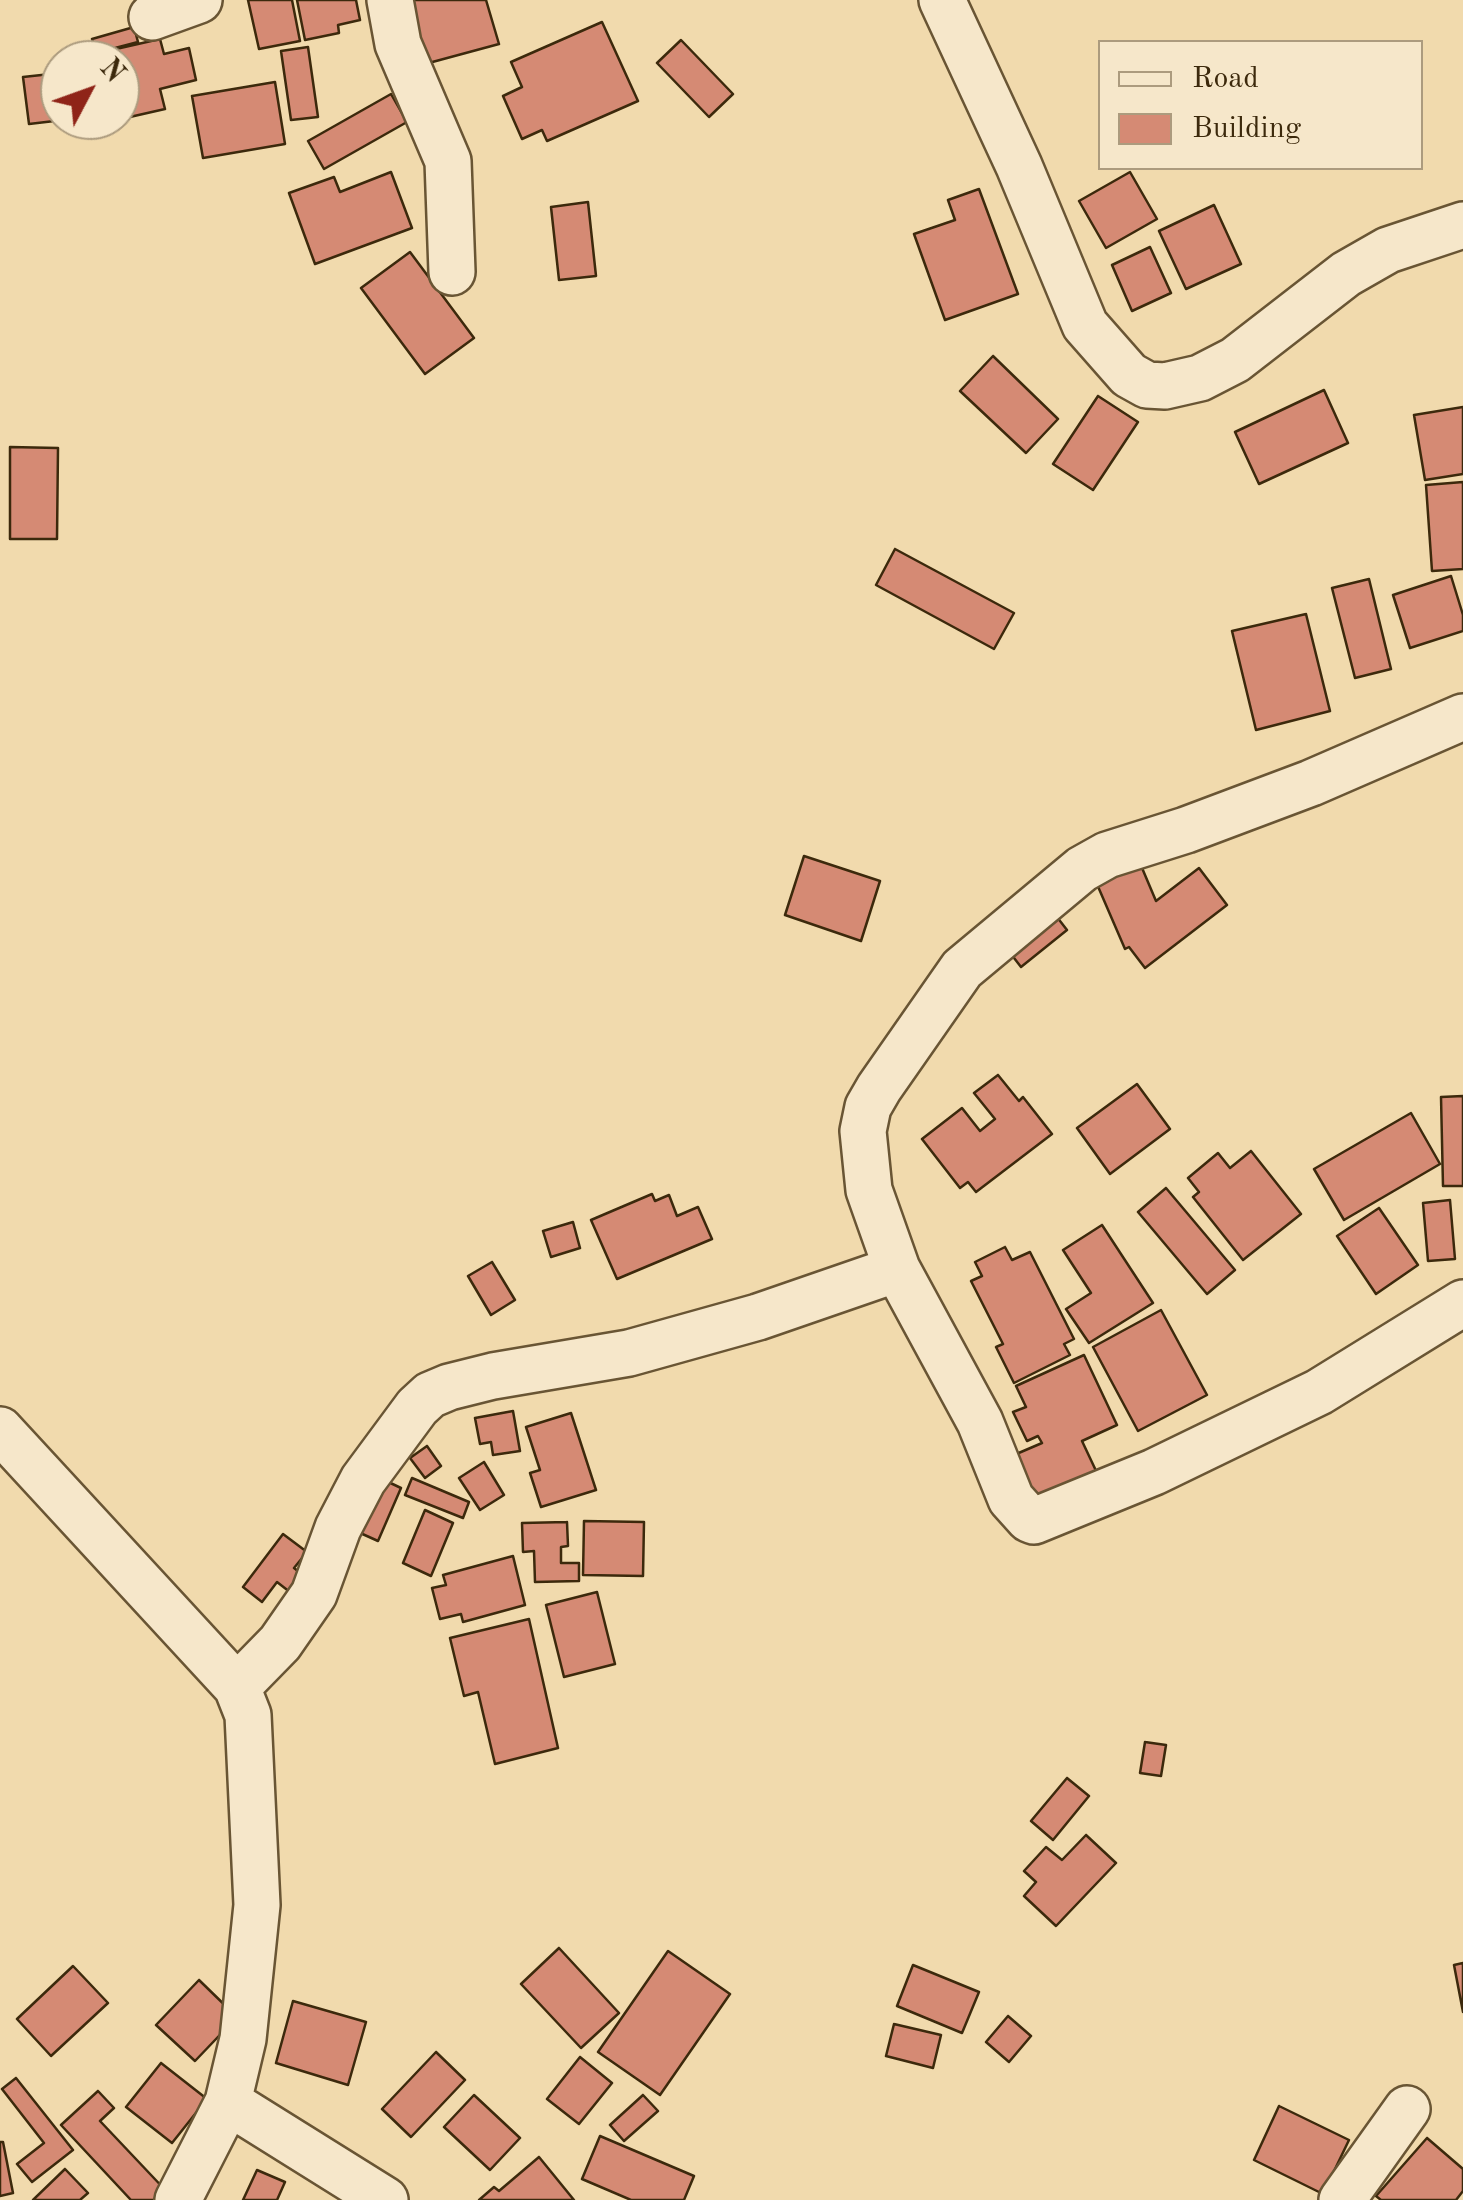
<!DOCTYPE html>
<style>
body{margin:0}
#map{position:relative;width:1463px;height:2200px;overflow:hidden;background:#f1daad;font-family:"Old Standard TT",serif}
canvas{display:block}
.legend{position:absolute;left:1098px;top:40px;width:325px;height:130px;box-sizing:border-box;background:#f6e7ca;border:2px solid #ac9b7e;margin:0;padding:12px 18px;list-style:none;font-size:30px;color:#3c290c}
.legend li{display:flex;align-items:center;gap:20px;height:50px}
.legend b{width:50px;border:2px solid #ac9b7e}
.north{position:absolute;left:40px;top:40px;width:100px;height:100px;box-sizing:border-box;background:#f6e7ca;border:2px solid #ac9b7e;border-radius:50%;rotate:49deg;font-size:28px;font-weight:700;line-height:40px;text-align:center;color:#3c290c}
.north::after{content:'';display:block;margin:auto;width:35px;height:45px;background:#8f2418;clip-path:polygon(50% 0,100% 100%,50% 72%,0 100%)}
</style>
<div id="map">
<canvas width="1463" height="2200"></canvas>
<ul class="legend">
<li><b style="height:12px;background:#f6e7ca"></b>Road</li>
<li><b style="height:28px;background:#d58a74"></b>Building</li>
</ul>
<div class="north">N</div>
</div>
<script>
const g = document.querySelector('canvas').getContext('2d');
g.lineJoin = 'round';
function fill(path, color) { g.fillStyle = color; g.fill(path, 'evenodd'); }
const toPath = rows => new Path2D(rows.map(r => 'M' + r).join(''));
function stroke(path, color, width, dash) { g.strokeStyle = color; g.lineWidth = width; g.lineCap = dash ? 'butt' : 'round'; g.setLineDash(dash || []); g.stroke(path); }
const building = toPath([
 [248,0,292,0,300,41,259,49,248,0],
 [297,0,356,0,360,20,338,25,339,33,305,40,297,0],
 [407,0,486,0,499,44,425,64,407,0],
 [602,22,638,101,547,141,542,130,522,139,503,96,522,87,511,62,602,22],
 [134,27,138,42,96,53,92,39,134,27],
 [160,39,164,54,189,48,196,80,160,89,165,109,121,119,120,60,116,49,160,39],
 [681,40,733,94,709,117,657,63,681,40],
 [308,47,318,117,291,120,281,51,308,47],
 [60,73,60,120,63,120,29,124,23,77,60,73],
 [275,82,285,144,203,158,192,96,275,82],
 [391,94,407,122,324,169,308,141,391,94],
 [391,172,412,228,315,264,289,193,334,177,340,192,391,172],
 [1130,172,1157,219,1106,248,1079,201,1130,172],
 [979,189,1018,294,945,320,914,234,955,220,948,200,979,189],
 [588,202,596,276,559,280,551,207,588,202],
 [1214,205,1241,264,1186,289,1159,231,1214,205],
 [1150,247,1171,293,1132,311,1112,265,1150,247],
 [410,252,474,338,425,374,361,288,410,252],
 [993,356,1058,419,1026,453,960,391,993,356],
 [1324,390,1348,443,1259,484,1235,432,1324,390],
 [1098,396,1138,422,1093,490,1053,464,1098,396],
 [1463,407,1463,474,1425,480,1414,415,1463,407],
 [10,447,58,448,57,539,10,539,10,447],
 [1463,482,1463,569,1432,571,1426,485,1463,482],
 [895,549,1014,613,994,649,876,585,895,549],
 [1451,576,1463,615,1463,631,1410,648,1393,595,1451,576],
 [1369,579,1391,669,1355,678,1332,588,1369,579],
 [1306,614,1330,711,1256,730,1232,631,1306,614],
 [1134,849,1156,901,1199,868,1227,905,1145,968,1129,947,1125,949,1090,868,1134,849],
 [804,856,880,881,861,941,785,915,804,856],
 [1050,908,1067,930,1021,967,1004,945,1050,908],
 [998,1075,1019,1101,1023,1097,1052,1134,976,1192,968,1182,960,1188,922,1139,962,1108,980,1131,995,1119,974,1093,998,1075],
 [1137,1084,1170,1129,1110,1174,1077,1128,1137,1084],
 [1463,1096,1463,1186,1443,1186,1441,1097,1463,1096],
 [1411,1113,1440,1164,1344,1220,1314,1169,1411,1113],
 [1251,1151,1301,1214,1243,1260,1193,1197,1199,1192,1188,1178,1218,1153,1230,1168,1251,1151],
 [1166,1188,1235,1270,1207,1294,1138,1212,1166,1188],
 [652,1194,655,1201,669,1195,677,1216,698,1207,712,1239,617,1279,591,1220,652,1194],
 [1450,1200,1455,1259,1428,1261,1423,1203,1450,1200],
 [1379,1208,1418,1265,1376,1294,1337,1236,1379,1208],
 [573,1222,580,1248,551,1257,543,1231,573,1222],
 [1102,1225,1153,1303,1089,1343,1066,1309,1091,1293,1063,1250,1102,1225],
 [1005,1247,1012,1260,1030,1252,1074,1339,1064,1344,1070,1355,1014,1383,996,1347,1003,1344,971,1281,982,1276,975,1262,1005,1247],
 [492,1262,515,1300,491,1315,468,1276,492,1262],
 [1161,1310,1207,1395,1138,1431,1093,1347,1161,1310],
 [1084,1355,1117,1425,1082,1441,1098,1475,1037,1504,1014,1455,1042,1443,1038,1436,1027,1441,1013,1412,1026,1407,1016,1386,1084,1355],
 [513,1411,520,1451,493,1455,491,1442,480,1444,475,1418,513,1411],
 [571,1413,596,1490,541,1507,530,1473,540,1470,526,1427,571,1413],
 [427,1446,441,1466,425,1478,410,1458,427,1446],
 [484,1462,504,1495,480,1510,459,1478,484,1462],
 [412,1478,469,1502,463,1518,405,1495,412,1478],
 [382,1479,401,1488,378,1541,358,1532,382,1479],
 [425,1510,453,1523,431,1576,403,1563,425,1510],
 [584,1521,644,1522,643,1576,583,1575,584,1521],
 [567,1522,568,1546,561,1547,561,1563,579,1563,579,1581,535,1582,534,1551,523,1552,522,1523,567,1522],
 [283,1534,307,1552,294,1568,308,1579,295,1596,277,1582,262,1602,243,1587,283,1534],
 [513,1556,525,1605,463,1622,461,1614,440,1619,432,1588,446,1585,443,1575,513,1556],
 [597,1592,615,1664,564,1677,546,1605,597,1592],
 [529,1619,558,1748,495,1764,478,1692,464,1696,450,1638,529,1619],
 [1145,1742,1166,1745,1161,1776,1140,1773,1145,1742],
 [1067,1778,1089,1796,1053,1840,1031,1821,1067,1778],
 [1086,1835,1116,1863,1056,1926,1024,1896,1036,1882,1024,1871,1046,1847,1062,1860,1086,1835],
 [559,1948,619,2013,581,2048,521,1984,559,1948],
 [668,1951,730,1994,660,2095,598,2052,668,1951],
 [1463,1963,1463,2012,1454,1965,1463,1963],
 [913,1965,979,1992,962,2033,897,2006,913,1965],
 [73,1966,108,2003,51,2056,17,2019,73,1966],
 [199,1980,237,2017,195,2061,156,2025,199,1980],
 [293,2001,366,2022,348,2085,276,2063,293,2001],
 [1008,2016,1031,2036,1009,2062,986,2042,1008,2016],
 [894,2024,941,2035,933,2068,886,2056,894,2024],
 [436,2052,465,2080,411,2137,382,2109,436,2052],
 [580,2057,612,2083,579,2124,547,2099,580,2057],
 [161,2063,207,2099,172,2143,126,2107,161,2063],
 [16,2078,73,2150,32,2182,17,2164,44,2143,2,2089,16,2078],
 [98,2091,114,2108,100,2121,169,2194,163,2200,131,2200,61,2125,98,2091],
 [474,2095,520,2138,490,2170,444,2127,474,2095],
 [643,2095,658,2111,624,2141,610,2125,643,2095],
 [1279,2106,1349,2140,1323,2194,1254,2160,1279,2106],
 [600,2136,694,2176,684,2200,631,2200,582,2179,600,2136],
 [1427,2138,1463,2169,1463,2191,1456,2200,1381,2200,1376,2196,1427,2138],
 [0,2142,3,2142,13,2193,0,2196,0,2142],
 [539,2157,574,2200,479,2200,494,2187,499,2191,539,2157],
 [65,2169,88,2193,80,2200,33,2200,65,2169],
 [257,2170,285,2182,277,2200,243,2200,257,2170]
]);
fill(building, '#d58a74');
stroke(building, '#3c290c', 2.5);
const minor = toPath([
 [390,0,398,44,448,161,452,272],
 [942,0,1019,166,1085,325,1129,375,1147,385,1165,386,1200,378,1235,360,1346,274,1388,250,1463,225],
 [152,17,199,0],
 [1463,717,1311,783,1186,830,1107,855,1082,869,962,969,879,1088,868,1107,863,1131,869,1190,897,1269,980,1422,1011,1499,1029,1519,1034,1521,1154,1472,1319,1392,1463,1303],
 [0,1430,237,1687],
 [228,2102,385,2200],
 [178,2200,228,2102,243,2039,257,1905,248,1715,237,1687,280,1643,314,1594,338,1528,363,1480,417,1407,430,1395,449,1387,493,1376,629,1353,758,1317,897,1269],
 [1342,2200,1407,2109]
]);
stroke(minor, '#695534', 50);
stroke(minor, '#f6e7ca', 45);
</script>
